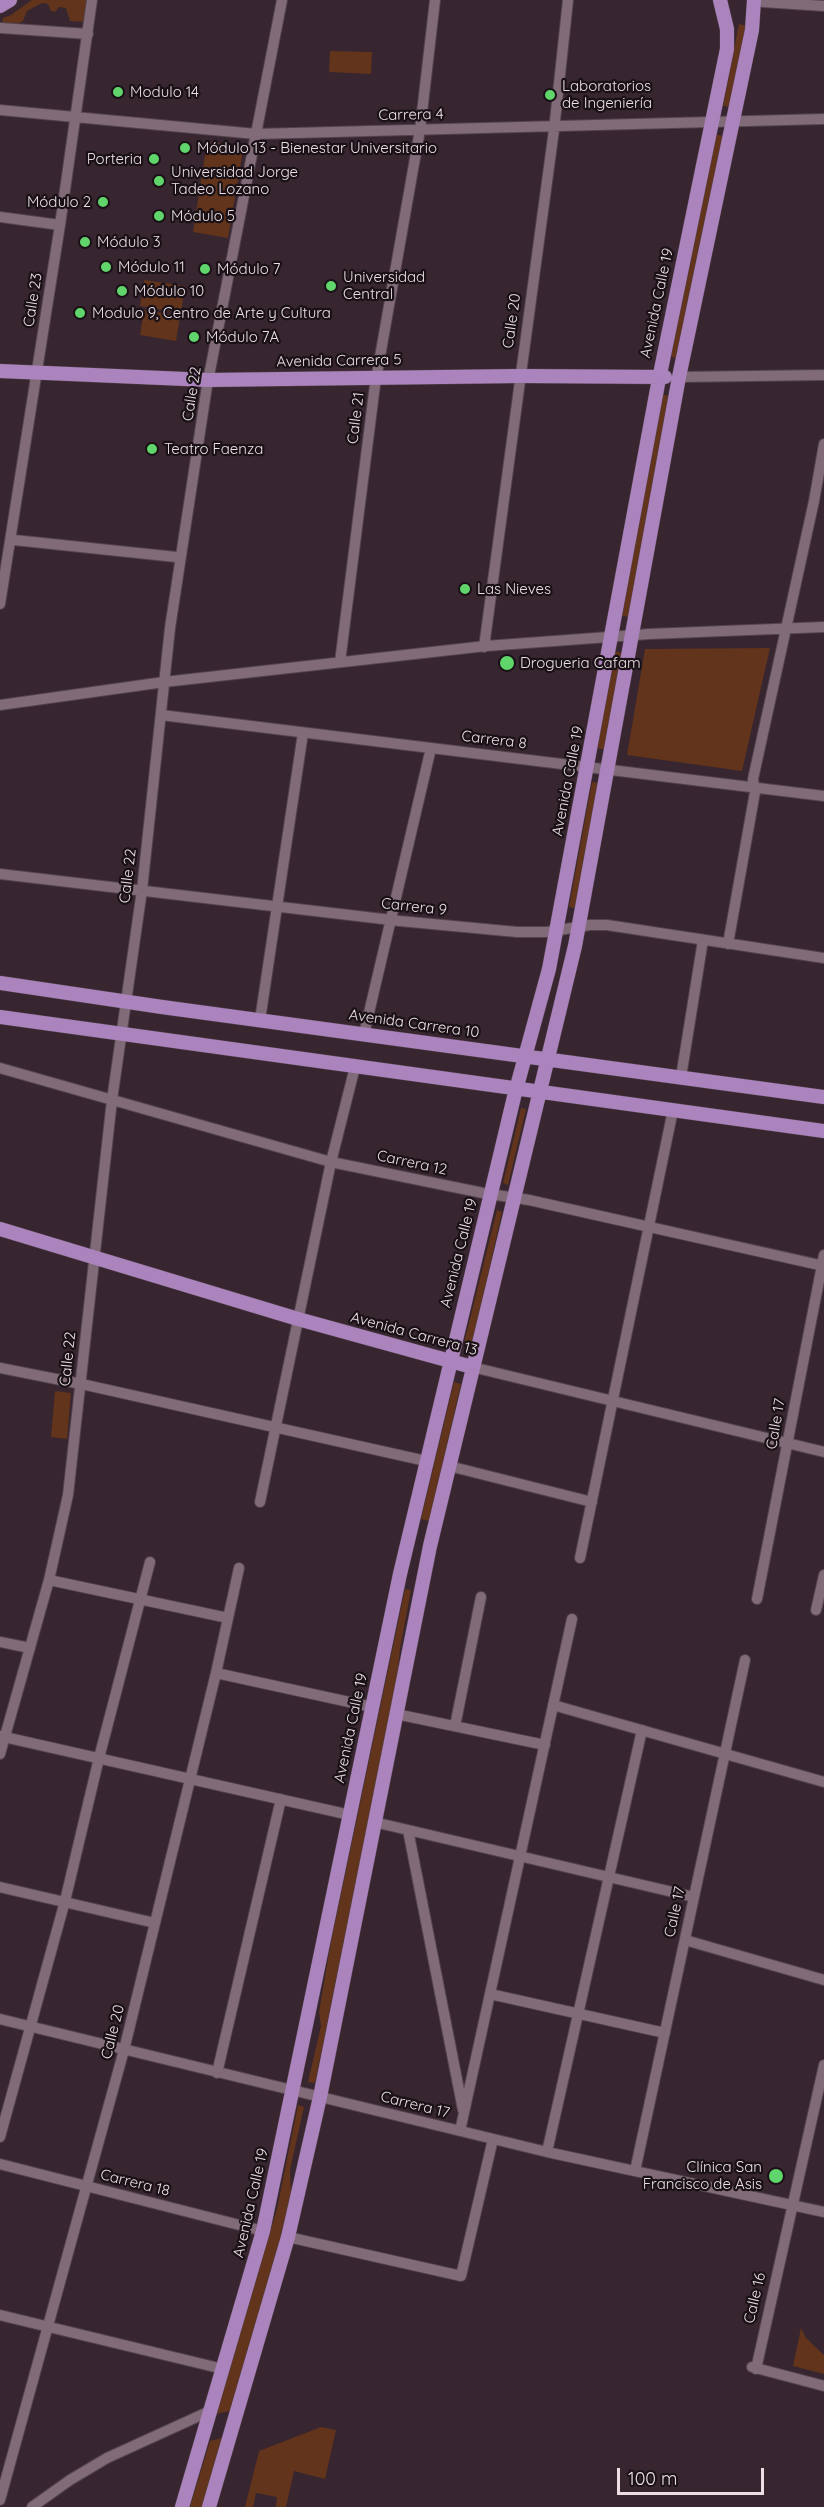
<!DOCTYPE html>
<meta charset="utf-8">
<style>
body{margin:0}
#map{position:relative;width:824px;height:2507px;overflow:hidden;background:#372530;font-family:Quicksand,sans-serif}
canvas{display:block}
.scale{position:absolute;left:617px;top:2468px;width:147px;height:27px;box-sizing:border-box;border:3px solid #ebdee5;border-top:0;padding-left:8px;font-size:18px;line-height:21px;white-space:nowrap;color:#ebdee5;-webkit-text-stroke:4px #191116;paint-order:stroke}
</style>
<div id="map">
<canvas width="824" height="2507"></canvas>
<div class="scale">100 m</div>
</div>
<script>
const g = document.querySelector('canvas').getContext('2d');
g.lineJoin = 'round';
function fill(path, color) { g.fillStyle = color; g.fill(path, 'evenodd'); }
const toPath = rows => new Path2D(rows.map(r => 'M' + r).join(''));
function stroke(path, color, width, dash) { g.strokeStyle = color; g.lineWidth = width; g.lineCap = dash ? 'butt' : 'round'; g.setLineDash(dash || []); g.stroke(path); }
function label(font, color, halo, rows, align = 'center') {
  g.font = font + ' Quicksand,sans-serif'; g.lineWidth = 4.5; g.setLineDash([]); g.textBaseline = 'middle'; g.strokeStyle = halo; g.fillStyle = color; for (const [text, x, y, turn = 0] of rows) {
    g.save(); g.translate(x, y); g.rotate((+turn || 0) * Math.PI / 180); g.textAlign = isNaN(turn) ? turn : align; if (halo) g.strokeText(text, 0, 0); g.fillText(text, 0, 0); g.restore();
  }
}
fill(toPath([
 [32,0,90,0,87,22,70,21,66,8,59,7,55,12,51,11,48,4,42,3,27,11,23,21,18,24,2,25,3,18,11,15],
 [739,24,747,26,731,107,723,106],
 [330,51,372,52,371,74,329,72],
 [715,134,723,136,676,358,667,356],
 [207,142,244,145,228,238,193,232],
 [144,280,185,286,181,313,140,306],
 [144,310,180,316,176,341,140,335],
 [660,394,669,396,630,617,622,616],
 [770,648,742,771,627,755,645,649],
 [613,651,623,653,606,750,597,748],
 [592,782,600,783,578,909,569,907],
 [521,1108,526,1109,508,1185,503,1183],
 [497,1210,502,1212,472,1345,464,1343],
 [454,1382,461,1384,429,1521,421,1519],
 [55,1391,71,1393,67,1439,51,1437],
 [405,1589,411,1590,400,1649,397,1680,315,2083,308,2082,321,2026,319,2012,330,1947],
 [298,2105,304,2107,290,2170,291,2194,276,2255,230,2411,216,2414,277,2209],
 [801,2328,806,2338,824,2355,824,2374,793,2366],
 [321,2427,336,2430,325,2479,294,2471,286,2507,276,2507,277,2497,256,2493,253,2507,245,2507,259,2451],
 [222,2438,202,2507,190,2507,210,2441]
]), '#61341b');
const minor = toPath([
 [763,2,824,6],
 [1,28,88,34],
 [0,110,256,134,824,119],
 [0,217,60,225],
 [679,377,824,375],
 [14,540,176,557],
 [0,604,60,225,92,0],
 [484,647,554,130,568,0],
 [340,662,375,385,420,130,435,0],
 [0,705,164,682,486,646,649,634,824,627],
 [161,715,824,796],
 [0,874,400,921,517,932,547,932,590,925,607,925,824,958],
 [728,944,755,792,753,779,814,501,824,444],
 [260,1020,303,733],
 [364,1034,431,748],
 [0,1068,331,1162,483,1193,529,1200,824,1266],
 [681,1077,703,940],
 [472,1367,824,1452],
 [0,1368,86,1385,426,1461],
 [449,1466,592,1502],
 [260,1502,331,1162,355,1067],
 [580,1558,673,1110],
 [49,1580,228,1618],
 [757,1599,824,1255],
 [816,1610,824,1575],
 [0,1642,30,1648],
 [216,1673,372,1707],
 [553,1705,824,1782],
 [396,1714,545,1745],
 [455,1726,481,1597],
 [0,1736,350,1815],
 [0,1754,49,1580,68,1495,112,1100,142,890,170,628,207,386,282,0],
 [374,1822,694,1897],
 [408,1830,463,2110],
 [0,1887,155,1923],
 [685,1940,824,1980],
 [490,1994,665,2033],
 [0,2019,547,2152,824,2212],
 [217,2073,281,1799],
 [460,2131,572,1619],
 [0,2137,65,1901,99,1758,150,1562],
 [547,2152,642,1730],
 [0,2164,263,2231],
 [635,2171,745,1660],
 [288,2237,461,2276,493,2139],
 [0,2315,223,2369],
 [752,2367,824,2386],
 [756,2369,824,2065],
 [0,2500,124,2050,216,1673,239,1568],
 [32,2507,70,2480,107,2458,210,2411]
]);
const major = toPath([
 [0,6,10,0],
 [0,371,208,380,520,376,665,377],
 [0,983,162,1007,824,1097],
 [0,1017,824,1131],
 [0,1229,298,1319,472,1367],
 [182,2507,263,2231,400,1574,514,1097,549,969,658,384,727,49,727,29,720,0],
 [209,2507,288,2237,320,2097,430,1546,575,946,679,377,752,30,754,0]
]);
stroke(minor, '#53434d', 12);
stroke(major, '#53434d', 15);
stroke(minor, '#816b78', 10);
stroke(major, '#ab84be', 14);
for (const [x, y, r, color] of [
 [118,92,6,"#60d56b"],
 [550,95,6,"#60d56b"],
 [185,148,6,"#60d56b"],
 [154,159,6,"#60d56b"],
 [159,181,6,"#60d56b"],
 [103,202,6,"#60d56b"],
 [159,216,6,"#60d56b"],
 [85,242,6,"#60d56b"],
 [106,267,6,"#60d56b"],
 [205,269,6,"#60d56b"],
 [331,286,6,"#60d56b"],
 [122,291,6,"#60d56b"],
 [80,313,6,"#60d56b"],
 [194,337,6,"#60d56b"],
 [152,449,6,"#60d56b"],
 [465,589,6,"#60d56b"],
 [507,663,8,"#60d56b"],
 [776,2176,8,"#60d56b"]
]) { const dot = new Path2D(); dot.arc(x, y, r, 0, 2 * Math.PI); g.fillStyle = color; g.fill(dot); stroke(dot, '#191116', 2); }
label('15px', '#ebdee5', '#191116', [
 ["Laboratorios",562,86],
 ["de Ingeniería",562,103],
 ["Modulo 14",130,92],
 ["Módulo 13 - Bienestar Universitario",197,148],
 ["Porteria",142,159,"right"],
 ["Universidad Jorge",171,172],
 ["Tadeo Lozano",171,189],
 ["Módulo 2",91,202,"right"],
 ["Módulo 5",171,216],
 ["Módulo 3",97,242],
 ["Módulo 11",118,267],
 ["Módulo 7",217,269],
 ["Universidad",343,277],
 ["Central",343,294],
 ["Módulo 10",134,291],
 ["Modulo 9, Centro de Arte y Cultura",92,313],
 ["Módulo 7A",206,337],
 ["Teatro Faenza",164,449],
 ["Las Nieves",477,589],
 ["Drogueria Cafam",520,663],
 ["Clínica San",762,2167,"right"],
 ["Francisco de Asis",762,2184,"right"]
], 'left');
label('15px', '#ebdee5', '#191116', [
 ["Carrera 4",411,115,-1],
 ["Calle 23",33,300,-81],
 ["Avenida Calle 19",657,303,-78],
 ["Calle 20",512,321,-82],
 ["Avenida Carrera 5",339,361,-1],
 ["Calle 22",192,394,-81],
 ["Calle 21",356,418,-83],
 ["Carrera 8",494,740,7],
 ["Avenida Calle 19",568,781,-79],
 ["Calle 22",128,876,-83],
 ["Carrera 9",414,907,6],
 ["Avenida Carrera 10",414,1024,8],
 ["Carrera 12",412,1163,12],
 ["Avenida Calle 19",459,1253,-76],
 ["Avenida Carrera 13",414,1334,15],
 ["Calle 22",68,1359,-84],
 ["Calle 17",776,1424,-80],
 ["Avenida Calle 19",351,1728,-78],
 ["Calle 17",675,1912,-78],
 ["Calle 20",113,2032,-76],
 ["Carrera 17",415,2105,14],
 ["Carrera 18",135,2183,14],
 ["Avenida Calle 19",251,2203,-77],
 ["Calle 16",755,2298,-77]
]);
</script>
